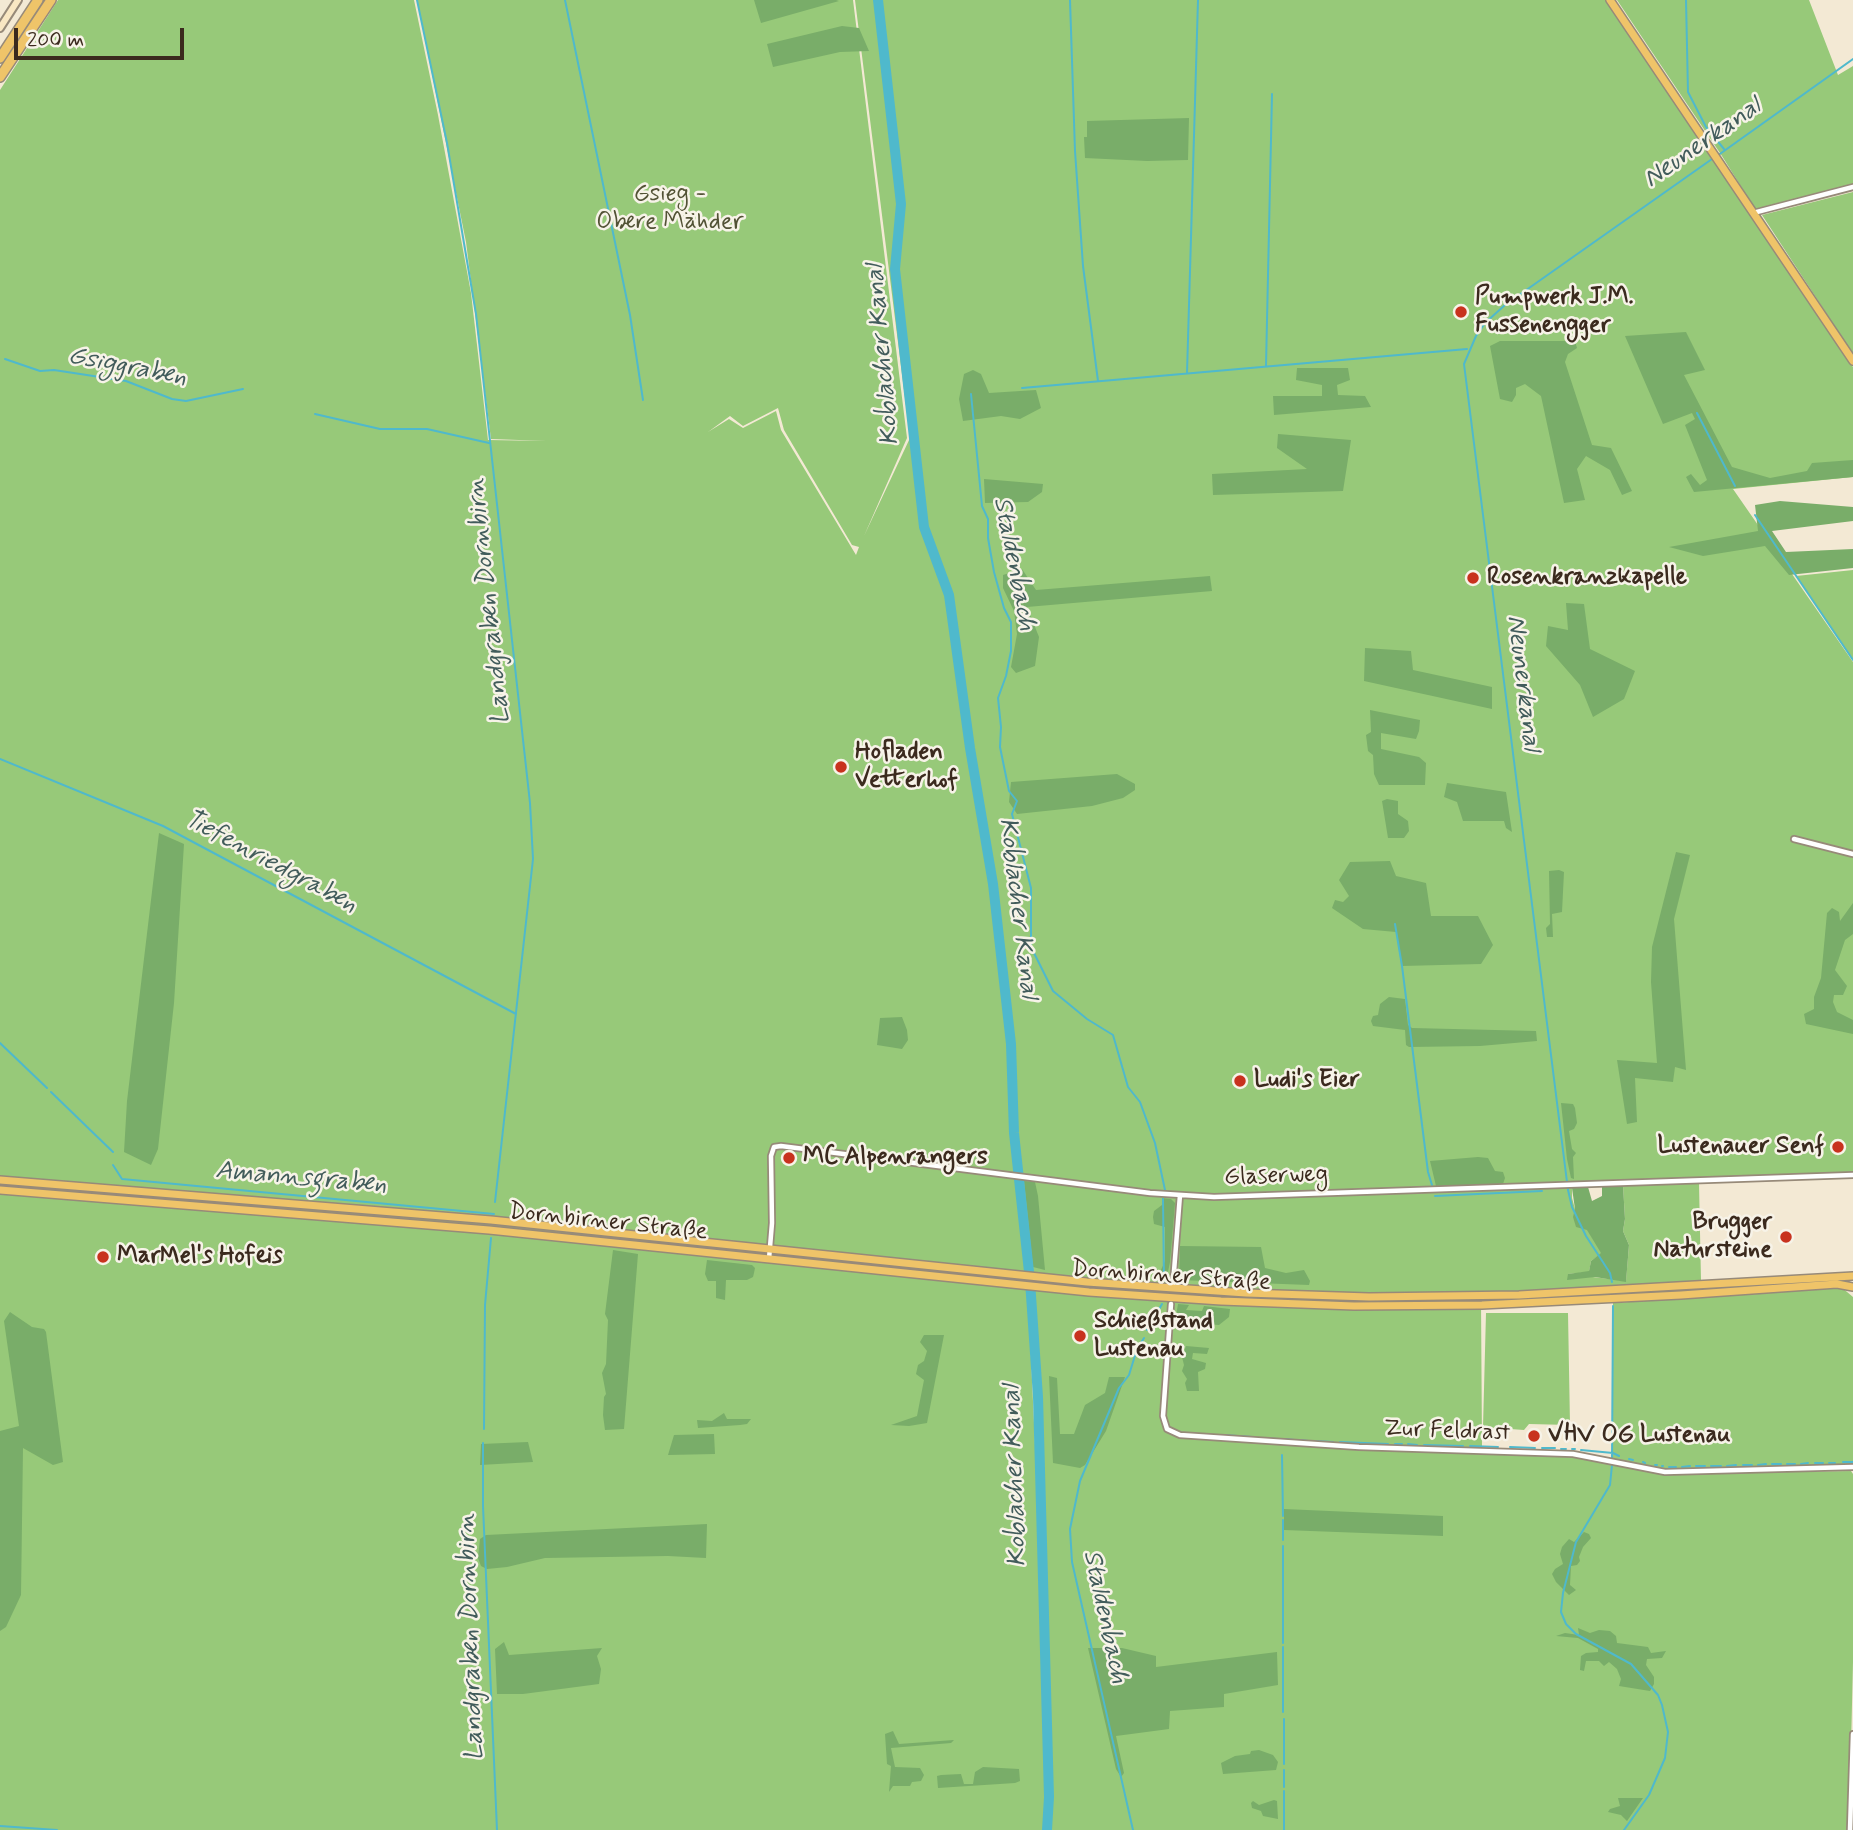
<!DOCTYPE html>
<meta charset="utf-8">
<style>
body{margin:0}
#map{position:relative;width:1853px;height:1830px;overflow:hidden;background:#f3e9d4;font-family:Mynerve,sans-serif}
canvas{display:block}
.scale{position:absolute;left:14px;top:28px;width:170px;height:32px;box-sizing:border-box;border:4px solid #3b2a1e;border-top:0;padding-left:9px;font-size:21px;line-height:24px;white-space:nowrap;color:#3b2a1e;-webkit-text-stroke:5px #f7f3e8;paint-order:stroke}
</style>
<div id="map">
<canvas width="1853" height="1830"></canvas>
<div class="scale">200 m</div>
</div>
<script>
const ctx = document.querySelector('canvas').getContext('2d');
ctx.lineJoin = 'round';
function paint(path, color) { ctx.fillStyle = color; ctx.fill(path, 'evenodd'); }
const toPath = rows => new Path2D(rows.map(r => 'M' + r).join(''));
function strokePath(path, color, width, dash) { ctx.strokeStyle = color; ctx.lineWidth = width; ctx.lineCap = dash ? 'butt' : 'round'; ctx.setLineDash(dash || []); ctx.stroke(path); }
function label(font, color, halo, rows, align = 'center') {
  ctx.font = font + ' Mynerve,sans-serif'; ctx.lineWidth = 5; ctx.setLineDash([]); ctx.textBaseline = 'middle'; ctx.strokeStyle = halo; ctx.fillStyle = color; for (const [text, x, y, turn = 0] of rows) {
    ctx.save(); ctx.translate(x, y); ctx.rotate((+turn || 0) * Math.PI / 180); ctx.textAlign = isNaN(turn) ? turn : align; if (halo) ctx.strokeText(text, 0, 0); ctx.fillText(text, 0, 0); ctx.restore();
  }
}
paint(toPath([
 [58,0,414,0,438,115,471,293,488,440,547,441,491,439,466,242,417,0,853,0,907,438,864,536,910,438,855,0,1610,0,1853,367,1853,477,1733,489,1853,662,1853,1175,1572,1183,1572,1198,1575,1209,1602,1253,1591,1261,1589,1272,1568,1274,1626,1281,1629,1245,1623,1231,1625,1219,1623,1185,1699,1183,1701,1281,1481,1300,1482,1448,1524,1454,1583,1457,1665,1474,1851,1471,1853,1474,1853,1662,1849,1830,1050,1830,1052,1773,1042,1408,1033,1273,1027,1272,1040,1552,1046,1775,1043,1830,0,1830,0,90],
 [778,408,784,430,852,545,859,547,856,555,781,430,776,411,743,428,729,419,708,432,730,416,743,426],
 [1617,0,1809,0,1838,75,1853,66,1853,184,1755,209,1722,156],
 [1853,192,1853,354,1762,215],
 [1853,570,1853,660,1796,576],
 [1840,1286,1853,1297,1853,1464,1683,1470,1650,1468,1612,1459,1613,1303,1756,1294],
 [1486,1313,1568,1313,1570,1425,1529,1424,1524,1430,1483,1427]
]), '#97c979');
paint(toPath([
 [754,0,836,0,839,1,761,23],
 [842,26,859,28,869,51,840,52,773,67,767,44],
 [1189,118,1188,160,1147,161,1085,158,1084,137,1087,137,1087,121],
 [1686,332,1705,370,1684,375,1732,467,1770,478,1807,471,1812,463,1853,460,1853,477,1694,492,1686,477,1691,474,1700,485,1707,480,1685,425,1695,419,1692,413,1663,424,1625,336],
 [1500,341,1575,341,1577,348,1568,354,1565,362,1592,445,1611,448,1632,491,1622,495,1610,470,1586,456,1577,469,1585,500,1564,503,1541,396,1525,384,1516,388,1516,395,1512,402,1500,399,1490,346],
 [1297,368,1348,368,1350,380,1337,385,1338,395,1365,396,1371,407,1274,415,1273,396,1322,396,1322,385,1296,380],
 [973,370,981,374,989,393,1036,390,1041,408,1020,419,1001,416,963,421,959,399,964,374],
 [1278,434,1351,440,1343,491,1213,495,1212,474,1307,469,1277,448],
 [984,479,1043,484,1042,492,1028,502,985,503],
 [1780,501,1853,507,1853,521,1772,531,1786,552,1853,549,1853,568,1789,575,1765,546,1703,556,1669,547,1758,531,1755,505],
 [1022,569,1036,590,1210,576,1212,591,1027,607,1039,637,1035,666,1016,673,1011,667,1017,634,1014,611,1003,588,1003,575],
 [1566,603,1584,604,1590,649,1635,671,1624,699,1593,717,1580,685,1546,646,1548,626,1568,630],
 [1365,648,1411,651,1413,670,1492,687,1492,709,1364,681],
 [1370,710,1420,720,1419,731,1416,739,1381,733,1381,749,1419,757,1426,763,1425,785,1379,785,1374,774,1373,755,1368,751,1366,735,1371,732],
 [1117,774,1135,784,1135,790,1123,798,1092,806,1017,814,1009,802,1011,782],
 [1447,783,1506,792,1512,832,1506,828,1504,821,1463,821,1457,802,1444,797],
 [1387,799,1398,801,1398,814,1408,821,1409,831,1404,838,1388,838,1382,801],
 [159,833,184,844,174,1003,158,1149,151,1165,124,1152,127,1101],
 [1676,852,1690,855,1674,919,1686,1070,1675,1067,1673,1082,1635,1078,1637,1122,1627,1124,1617,1060,1657,1063,1651,982,1652,947],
 [1390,861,1396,876,1426,883,1431,916,1478,916,1493,945,1481,964,1402,966,1396,932,1363,929,1332,908,1335,900,1343,902,1349,896,1339,880,1350,862],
 [1559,870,1564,872,1562,912,1552,914,1553,937,1547,937,1546,928,1550,924,1549,871],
 [1853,903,1853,934,1845,940,1835,970,1847,986,1843,995,1834,995,1833,1002,1837,1012,1853,1020,1853,1034,1806,1024,1804,1014,1814,1009,1814,997,1821,978,1827,913,1832,908,1839,912,1840,921],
 [1389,997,1405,999,1408,1025,1412,1028,1536,1031,1537,1041,1480,1046,1409,1047,1406,1045,1405,1030,1373,1026,1371,1021,1373,1016,1378,1015,1380,1004],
 [902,1017,907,1030,908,1040,902,1049,877,1045,880,1018],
 [1561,1103,1573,1104,1575,1108,1577,1123,1574,1129,1569,1131,1572,1149,1576,1153,1573,1157,1574,1179,1571,1178,1567,1159],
 [1478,1157,1488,1158,1495,1171,1503,1172,1505,1178,1503,1184,1436,1186,1430,1161],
 [1024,1181,1035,1182,1038,1196,1045,1270,1033,1267],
 [1623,1185,1625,1219,1623,1231,1629,1245,1626,1282,1595,1277,1567,1280,1568,1274,1589,1271,1591,1261,1601,1253,1587,1230,1576,1227,1573,1217,1575,1209,1572,1188,1588,1187,1592,1201,1602,1196,1602,1186],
 [1162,1198,1171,1199,1175,1203,1170,1262,1167,1277,1162,1281,1156,1281,1165,1261,1165,1227,1154,1224,1153,1217,1154,1211,1162,1205],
 [1180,1246,1261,1247,1265,1268,1286,1273,1304,1270,1310,1281,1309,1285,1179,1280],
 [613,1250,638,1254,624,1429,605,1430,603,1415,604,1397,606,1394,602,1373,606,1364,608,1320,605,1314],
 [707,1260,752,1265,755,1268,754,1273,753,1277,747,1280,726,1280,725,1300,716,1298,716,1281,708,1281,705,1274],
 [1178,1304,1189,1305,1186,1310,1202,1311,1204,1306,1230,1309,1229,1317,1219,1325,1175,1322],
 [10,1312,32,1327,44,1329,46,1332,63,1462,53,1465,23,1448,21,1595,6,1627,0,1631,0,1431,19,1426,4,1321],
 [924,1335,944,1335,927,1423,909,1426,891,1425,917,1416,924,1380,916,1374,918,1365,924,1361,927,1351,920,1342],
 [1186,1346,1209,1348,1207,1354,1193,1353,1192,1359,1206,1363,1205,1369,1198,1372,1199,1391,1187,1391,1185,1383,1187,1379,1182,1371,1184,1365,1182,1357],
 [1049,1376,1057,1378,1060,1434,1074,1434,1085,1405,1105,1393,1109,1377,1125,1377,1106,1431,1085,1465,1080,1468,1053,1463],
 [724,1413,727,1419,751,1419,747,1424,740,1425,698,1428,697,1420,712,1421],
 [714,1434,715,1454,668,1455,674,1435],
 [528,1442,533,1462,480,1465,481,1444],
 [1284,1509,1443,1516,1443,1536,1284,1530],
 [707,1524,706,1558,668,1556,545,1558,507,1567,487,1569,481,1566,478,1558,480,1539,486,1535],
 [1584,1532,1589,1534,1591,1538,1583,1547,1579,1557,1580,1561,1577,1565,1571,1566,1570,1585,1576,1590,1569,1595,1556,1582,1552,1574,1555,1569,1563,1564,1560,1554,1562,1547,1569,1539,1574,1542],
 [1578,1628,1590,1633,1599,1630,1610,1631,1616,1636,1617,1643,1648,1647,1651,1653,1666,1651,1662,1658,1647,1659,1646,1665,1654,1677,1654,1684,1650,1691,1619,1686,1621,1679,1617,1669,1609,1662,1604,1666,1599,1661,1586,1661,1584,1671,1580,1670,1581,1656,1586,1653,1598,1652,1598,1649,1578,1638,1556,1636,1565,1633,1579,1635],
 [504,1642,509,1655,602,1648,597,1656,601,1669,599,1684,523,1694,497,1694,495,1649],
 [1088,1648,1122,1648,1156,1656,1156,1667,1277,1652,1278,1685,1224,1694,1224,1707,1170,1711,1169,1729,1116,1736,1124,1773,1121,1777,1116,1769],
 [893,1731,899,1744,954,1740,951,1743,891,1748,895,1767,920,1768,924,1775,921,1781,912,1782,910,1786,893,1786,889,1792,891,1766,887,1764,885,1734],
 [1259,1750,1273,1755,1278,1762,1276,1770,1223,1774,1221,1763,1235,1756,1250,1754,1251,1751],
 [983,1767,1019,1769,1020,1781,1015,1783,938,1788,937,1776,941,1775,961,1774,964,1784,973,1784,975,1772],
 [1618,1798,1643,1798,1627,1821,1621,1815,1608,1812,1610,1809,1620,1806],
 [1274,1800,1277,1801,1278,1819,1263,1816,1261,1811,1252,1808,1251,1803,1253,1801,1259,1805]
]), '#79ad69');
strokePath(toPath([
 [417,0,447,143,476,314,530,803,533,859,495,1202],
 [565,0,630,315,643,400],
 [1070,0,1075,151,1083,266,1098,381],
 [1686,0,1688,92,1706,127,1724,149],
 [1717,156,1853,59],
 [5,359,40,371,54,370,126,381,172,399,186,401,243,389],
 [1266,366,1272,94],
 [1187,373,1198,0],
 [1022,388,1467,349],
 [971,394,982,506,988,519,988,538,994,572,1004,608,1011,622,1011,651,1006,676,998,698,1001,727,1000,747,1009,791,1017,801,1012,814,1031,888,1031,947,1053,991,1087,1019,1113,1035,1128,1087,1140,1102,1155,1143,1165,1190],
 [1697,413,1735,486],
 [315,414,380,429,427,429,489,443],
 [1755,515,1853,660],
 [0,759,163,826,516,1014],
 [1395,924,1402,966,1428,1172,1432,1185],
 [0,1043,47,1088],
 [51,1092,113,1152],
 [113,1165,122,1179,494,1214],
 [1435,1196,1542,1191],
 [1163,1199,1164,1281],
 [1612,1282,1610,1273,1586,1236,1572,1207,1568,1190,1464,364,1476,336,1485,323,1505,305,1712,159],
 [1147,1330,1162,1304],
 [484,1429,485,1305,491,1238],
 [1223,1435,1252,1437],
 [1259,1438,1278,1439],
 [1285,1439,1294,1440],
 [1300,1440,1308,1441],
 [1314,1441,1333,1442],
 [1340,1442,1388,1444],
 [483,1443,483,1506,497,1830],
 [1395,1444,1402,1444],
 [1408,1444,1417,1445],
 [1424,1445,1463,1446],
 [1470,1446,1498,1447],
 [1510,1447,1535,1448],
 [1542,1448,1555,1448],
 [1561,1449,1566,1449],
 [1572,1449,1575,1449],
 [1581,1450,1613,1453,1619,1456],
 [1282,1455,1283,1516],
 [1612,1459,1613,1306],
 [1629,1459,1633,1460],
 [1643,1462,1645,1463],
 [1843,1462,1853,1462],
 [1815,1463,1823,1463],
 [1829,1463,1835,1463],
 [1772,1464,1781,1464],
 [1787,1464,1795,1464],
 [1801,1464,1808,1463],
 [1612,1465,1610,1485,1576,1542,1563,1593,1561,1612,1566,1624,1576,1634,1631,1664,1658,1695,1662,1705,1668,1732,1665,1758,1649,1795,1624,1830],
 [1655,1465,1657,1465],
 [1743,1465,1752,1465],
 [1758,1465,1766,1464],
 [1662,1466,1663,1466],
 [1696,1466,1705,1466],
 [1711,1466,1721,1466],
 [1727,1466,1736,1465],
 [1669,1467,1676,1467],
 [1682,1467,1690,1466],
 [1283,1520,1283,1540],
 [1283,1546,1283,1643],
 [1283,1647,1283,1712],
 [1284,1719,1284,1764],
 [1284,1787,1284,1770],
 [1284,1791,1284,1830],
 [0,1826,57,1830],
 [1133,1830,1072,1562,1070,1529,1080,1481,1119,1388,1129,1375,1137,1349,1144,1338]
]), '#4fb9cc', 2);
strokePath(toPath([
 [878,0,901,204,895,269,924,527,949,595,970,748,993,884,1011,1044,1014,1133,1030,1281,1038,1397,1049,1797,1047,1830]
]), '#4fb9cc', 10);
const minor = toPath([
 [1753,213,1853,187],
 [1794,839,1853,854],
 [769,1259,772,1223,771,1156,774,1147,781,1146,1150,1193,1214,1197,1853,1175],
 [1173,1284,1180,1195],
 [1171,1304,1163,1416,1167,1429,1180,1435,1359,1447,1573,1454,1665,1472,1853,1467],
 [1850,1830,1853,1734]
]);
const secondary = toPath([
 [0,28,18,0]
]);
const primary = toPath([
 [1610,0,1853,361],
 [0,1180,491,1220,1087,1282,1246,1293,1369,1297,1519,1295,1853,1276],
 [0,1190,489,1230,1089,1292,1221,1301,1354,1306,1482,1305,1681,1295,1837,1284,1853,1287]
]);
const motorway = toPath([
 [0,58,38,0],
 [0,77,51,0]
]);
strokePath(minor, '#978a79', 8);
strokePath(secondary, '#978a79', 10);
strokePath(primary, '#978a79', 10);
strokePath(motorway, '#978a79', 12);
strokePath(minor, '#fff', 4.5);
strokePath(secondary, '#f9e7c3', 6);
strokePath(primary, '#efc469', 7);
strokePath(motorway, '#efc469', 9);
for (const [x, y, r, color] of [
 [1461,312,7,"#c8321e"],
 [1473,578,7,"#c8321e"],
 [841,767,7,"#c8321e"],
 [1240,1081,7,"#c8321e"],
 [1838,1147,7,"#c8321e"],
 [789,1158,7,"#c8321e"],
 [1786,1237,7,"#c8321e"],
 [103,1257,7,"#c8321e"],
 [1080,1336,7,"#c8321e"],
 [1534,1436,7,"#c8321e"]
]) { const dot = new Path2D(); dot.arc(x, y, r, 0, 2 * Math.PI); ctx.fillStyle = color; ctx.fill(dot); strokePath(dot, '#f7f3e8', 2.5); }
label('24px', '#525235', '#f7f3e8', [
 ["Gsieg -",670,195],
 ["Obere Mähder",670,223]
]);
label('bold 24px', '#3b2a1e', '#f7f3e8', [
 ["Pumpwerk J.M.",1475,298],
 ["Fussenengger",1475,326],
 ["Rosenkranzkapelle",1487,578],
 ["Hofladen",855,753],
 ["Vetterhof",855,781],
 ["Ludi's Eier",1254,1081],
 ["Lustenauer Senf",1824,1147,"right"],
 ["MC Alpenrangers",803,1158],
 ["Brugger",1772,1223,"right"],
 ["Natursteine",1772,1251,"right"],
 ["MarMel's Hofeis",117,1257],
 ["Schießstand",1094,1322],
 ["Lustenau",1094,1350],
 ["VHV OG Lustenau",1548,1436]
], 'left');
label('24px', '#3b2a1e', '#f7f3e8', [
 ["Glaserweg",1276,1177,-2],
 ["Dornbirner Straße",608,1223,6],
 ["Dornbirner Straße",1171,1277,4],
 ["Zur Feldrast",1447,1432,2]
]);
label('italic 26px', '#425c5b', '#f7f3e8', [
 ["Neunerkanal",1703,144,-35],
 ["Koblacher Kanal",884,355,-95],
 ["Gsiggraben",127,368,11],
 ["Staldenbach",1013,564,79],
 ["Landgraben Dornbirn",490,601,-96],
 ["Neunerkanal",1522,683,83],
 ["Tiefenriedgraben",270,863,28],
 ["Koblacher Kanal",1017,908,83],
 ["Amannsgraben",301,1179,5],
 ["Koblacher Kanal",1016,1476,-92],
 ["Staldenbach",1104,1617,78],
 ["Landgraben Dornbirn",472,1637,-92]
]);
</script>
